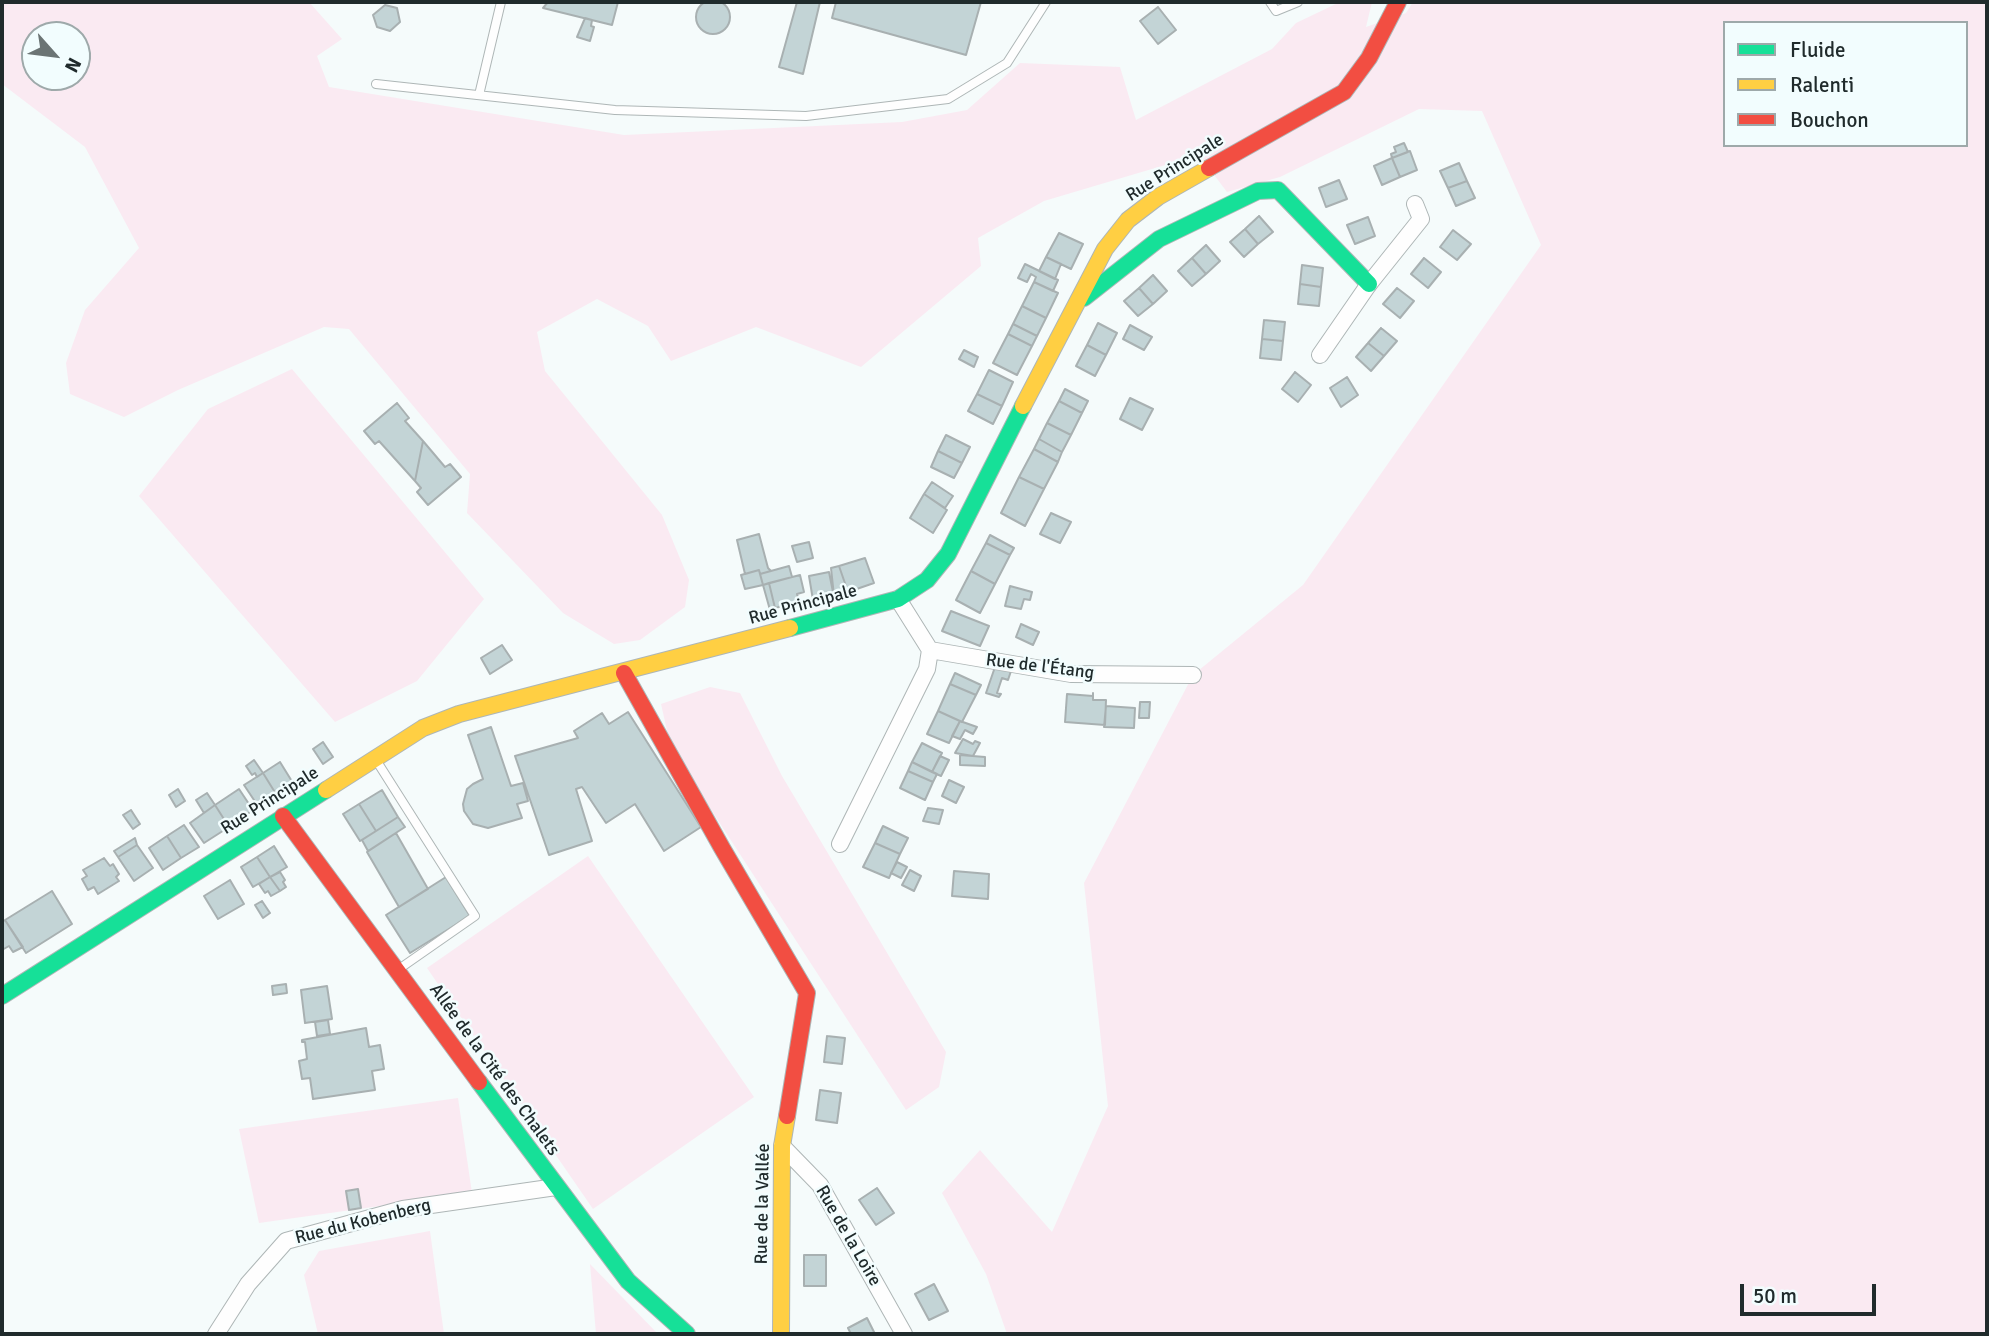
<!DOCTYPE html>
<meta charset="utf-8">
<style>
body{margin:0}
#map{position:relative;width:1989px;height:1336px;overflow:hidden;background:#f5fbfb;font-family:Signika,sans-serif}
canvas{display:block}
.frame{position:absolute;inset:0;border:4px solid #202b2c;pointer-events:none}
.legend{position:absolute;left:1723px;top:21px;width:245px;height:126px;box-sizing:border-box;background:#f2fdfe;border:2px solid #9ea9aa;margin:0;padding:9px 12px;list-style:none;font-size:21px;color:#202b2c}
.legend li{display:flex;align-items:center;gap:14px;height:35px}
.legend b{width:35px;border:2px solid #9ea9aa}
.north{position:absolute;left:21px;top:21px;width:70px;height:70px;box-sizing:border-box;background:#f2fdfe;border:2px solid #9ea9aa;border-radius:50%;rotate:118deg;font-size:19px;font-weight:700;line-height:28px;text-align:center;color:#202b2c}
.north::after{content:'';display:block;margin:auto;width:24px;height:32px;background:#6b7474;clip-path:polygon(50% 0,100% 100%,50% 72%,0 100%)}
.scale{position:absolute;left:1740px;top:1284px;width:136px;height:32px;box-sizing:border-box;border:4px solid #202b2c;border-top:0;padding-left:9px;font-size:21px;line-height:24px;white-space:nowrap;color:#202b2c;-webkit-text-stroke:5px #f2fdfe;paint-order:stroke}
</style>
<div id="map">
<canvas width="1989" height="1336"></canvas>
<div class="frame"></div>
<ul class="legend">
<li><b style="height:9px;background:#16e098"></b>Fluide</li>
<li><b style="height:9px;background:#ffcf43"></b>Ralenti</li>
<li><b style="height:9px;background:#f24e42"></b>Bouchon</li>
</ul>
<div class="north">N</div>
<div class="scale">50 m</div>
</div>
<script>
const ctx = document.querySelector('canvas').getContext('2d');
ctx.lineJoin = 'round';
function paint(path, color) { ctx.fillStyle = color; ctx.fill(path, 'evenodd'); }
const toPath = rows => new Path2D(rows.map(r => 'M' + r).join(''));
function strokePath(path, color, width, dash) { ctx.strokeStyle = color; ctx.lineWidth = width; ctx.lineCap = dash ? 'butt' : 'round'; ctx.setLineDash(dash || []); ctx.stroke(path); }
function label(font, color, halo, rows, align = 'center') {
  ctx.font = font + ' Signika,sans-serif'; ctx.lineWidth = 5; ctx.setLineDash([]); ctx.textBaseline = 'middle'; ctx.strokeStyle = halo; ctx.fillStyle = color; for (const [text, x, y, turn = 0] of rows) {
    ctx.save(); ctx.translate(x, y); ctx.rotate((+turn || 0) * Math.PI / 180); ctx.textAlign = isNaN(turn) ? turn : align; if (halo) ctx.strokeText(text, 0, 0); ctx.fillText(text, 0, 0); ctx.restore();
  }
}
paint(toPath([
 [2,2,309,2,342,39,317,56,329,87,624,135,902,122,967,110,1020,63,1120,67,1136,120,1272,49,1296,23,1340,2,1372,2,1366,27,1406,13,1413,2,1987,2,1987,1334,1007,1334,986,1274,942,1193,980,1150,1052,1232,1108,1106,1084,883,1193,675,1303,585,1541,245,1482,111,1419,109,1280,177,1227,192,1199,155,1044,201,978,238,981,266,861,367,756,327,671,361,648,326,597,299,537,332,545,371,662,515,689,580,685,607,640,640,614,644,563,613,467,513,470,474,349,329,324,327,178,390,124,417,70,394,66,363,85,310,139,248,85,147,2,84],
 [1725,23,1966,23,1966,145,1725,145],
 [35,35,77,35,77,77,35,77],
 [292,369,484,599,417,681,335,722,139,496,208,409],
 [710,687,740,693,782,776,946,1052,939,1087,906,1110,671,748,661,704],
 [588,856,754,1097,593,1209,427,968],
 [458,1098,472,1193,259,1223,239,1129],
 [430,1231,444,1334,318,1334,304,1275,319,1251],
 [590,1264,658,1334,596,1334]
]), '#faeaf2');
const building = toPath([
 '696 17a17 17 0 1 1 34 0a17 17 0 1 1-34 0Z',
 [548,2,618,2,612,25,543,8,548,2],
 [797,2,820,2,803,74,779,67,797,2],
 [836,2,981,2,966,55,832,18,836,2],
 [385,5,397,8,400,22,390,31,377,27,373,15,385,5],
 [1158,7,1176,30,1158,44,1140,21,1158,7],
 [585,18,592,20,591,26,594,27,590,41,577,37,585,18],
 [1404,143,1408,152,1392,158,1391,154,1396,152,1394,147,1404,143],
 [1410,151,1417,170,1400,177,1392,158,1410,151],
 [1392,158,1400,177,1382,185,1374,166,1392,158],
 [1459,163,1467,181,1448,188,1440,171,1459,163],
 [1339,180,1347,199,1326,207,1319,188,1339,180],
 [1467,181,1475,198,1456,206,1448,188,1467,181],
 [1259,216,1273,232,1258,244,1245,229,1259,216],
 [1368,217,1375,236,1355,244,1347,225,1368,217],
 [1245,229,1258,244,1244,257,1230,242,1245,229],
 [1453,230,1471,244,1457,260,1440,247,1453,230],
 [1059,233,1083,244,1071,269,1046,257,1059,233],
 [1206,245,1220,261,1206,274,1192,258,1206,245],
 [1046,257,1061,264,1055,279,1039,271,1046,257],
 [1192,258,1206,274,1192,286,1178,271,1192,258],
 [1424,258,1441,272,1428,288,1411,274,1424,258],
 [1025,264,1058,280,1053,291,1034,282,1036,277,1031,274,1027,282,1018,278,1025,264],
 [1302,265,1323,268,1321,287,1300,284,1302,265],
 [1153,275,1167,291,1153,304,1139,288,1153,275],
 [1034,282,1058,293,1046,318,1022,306,1034,282],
 [1300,284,1321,287,1319,306,1298,304,1300,284],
 [1139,288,1153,304,1138,316,1124,301,1139,288],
 [1397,288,1414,301,1400,318,1383,304,1397,288],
 [1022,306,1046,318,1037,336,1013,324,1022,306],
 [1264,320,1285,322,1283,341,1262,339,1264,320],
 [1098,323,1117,333,1106,355,1087,345,1098,323],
 [1013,324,1037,336,1032,346,1008,334,1013,324],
 [1130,325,1152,337,1144,350,1123,339,1130,325],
 [1381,328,1397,341,1384,356,1368,343,1381,328],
 [1008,334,1032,346,1017,375,993,363,1008,334],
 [1262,339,1283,341,1281,360,1260,358,1262,339],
 [1368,343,1384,356,1371,371,1356,357,1368,343],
 [1087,345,1106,355,1095,376,1076,366,1087,345],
 [964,350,978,357,974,367,959,359,964,350],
 [989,370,1013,382,1002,406,977,394,989,370],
 [1295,372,1311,385,1298,402,1282,389,1295,372],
 [1347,377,1358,395,1341,407,1330,388,1347,377],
 [1065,389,1088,401,1082,413,1059,401,1065,389],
 [977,394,1002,406,993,424,968,411,977,394],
 [1130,398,1153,409,1142,430,1120,419,1130,398],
 [1059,401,1082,413,1071,435,1047,423,1059,401],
 [397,403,409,418,405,421,423,441,415,481,379,441,375,444,364,431,397,403],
 [1047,423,1071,435,1062,452,1039,439,1047,423],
 [946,435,970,447,962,463,938,451,946,435],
 [1039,439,1062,452,1058,462,1034,449,1039,439],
 [423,441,445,467,450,464,461,477,428,505,417,492,421,488,415,481,423,441],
 [1034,449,1058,462,1044,489,1019,477,1034,449],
 [938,451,962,463,954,478,931,467,938,451],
 [1019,477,1044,489,1025,526,1001,513,1019,477],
 [932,482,953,496,945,508,924,494,932,482],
 [924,494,947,510,933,533,910,518,924,494],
 [1051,513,1071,522,1060,543,1040,534,1051,513],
 [759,534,768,568,771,571,760,574,759,570,745,574,737,540,759,534],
 [990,535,1014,548,1010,555,986,543,990,535],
 [809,542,813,558,797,562,792,546,809,542],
 [986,543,1010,555,995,584,971,571,986,543],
 [865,558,874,583,848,592,839,566,865,558],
 [789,566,792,577,763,585,760,574,789,566],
 [839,566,848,592,834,596,831,568,839,566],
 [759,570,763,585,745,589,741,575,759,570],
 [971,571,995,584,980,613,956,600,971,571],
 [829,572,834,597,813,600,809,576,829,572],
 [800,575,804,592,797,594,799,602,775,608,769,583,800,575],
 [769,583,775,608,770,610,763,585,769,583],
 [1010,586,1032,592,1030,600,1024,599,1021,609,1005,606,1010,586],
 [951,611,989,626,980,646,942,631,951,611],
 [1021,624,1039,632,1033,645,1016,637,1021,624],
 [502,645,512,660,490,674,481,658,502,645],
 [995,667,1012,668,1008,680,1002,678,997,693,1001,694,999,697,986,693,995,667],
 [955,673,981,685,976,695,950,684,955,673],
 [950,684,976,695,962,722,938,711,950,684],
 [1093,693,1093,700,1106,700,1105,725,1065,722,1067,694,1093,696,1093,693],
 [1140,702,1150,702,1149,718,1139,718,1140,702],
 [1106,706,1135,708,1134,728,1104,727,1106,706],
 [938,711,960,721,949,743,927,734,938,711],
 [628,712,701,827,664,851,635,804,606,823,582,787,576,789,592,841,549,855,515,756,578,738,574,731,602,713,609,724,628,712],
 [960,721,977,727,973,734,965,730,960,739,952,736,960,721],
 [491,727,511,786,523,783,528,801,517,804,522,818,488,828,473,824,464,811,463,804,467,789,473,784,483,779,468,735,491,727],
 [963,739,973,744,975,741,980,743,973,756,955,753,963,739],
 [323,742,333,757,323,764,313,749,323,742],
 [922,743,942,753,932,772,912,762,922,743],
 [960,755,985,757,985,766,960,765,960,755],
 [940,756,949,760,941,776,932,772,940,756],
 [254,760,263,773,257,777,255,773,252,775,246,766,254,760],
 [280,762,293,783,276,794,263,773,280,762],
 [912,762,937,774,933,782,908,771,912,762],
 [908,771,933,782,925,800,900,788,908,771],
 [263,773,276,794,258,806,244,785,263,773],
 [949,780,964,787,956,803,942,796,949,780],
 [178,789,185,801,176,807,169,795,178,789],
 [239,789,253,810,229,827,215,805,239,789],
 [382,790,398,817,376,831,359,804,382,790],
 [207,793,215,805,204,813,196,800,207,793],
 [359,804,376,831,360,841,343,814,359,804],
 [215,805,229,827,204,843,190,823,215,805],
 [928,808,943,810,939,824,923,821,928,808],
 [131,810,140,824,133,829,123,815,131,810],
 [398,817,405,827,368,851,362,840,398,817],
 [184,825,199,847,181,858,167,836,184,825],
 [883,826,908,838,900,854,875,843,883,826],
 [396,833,428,889,399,907,367,852,396,833],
 [167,836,181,858,163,870,149,848,167,836],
 [135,838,137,845,118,857,114,851,135,838],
 [875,843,900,854,889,878,863,867,875,843],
 [137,845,153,868,134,881,118,857,137,845],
 [274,846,287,867,270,877,257,857,274,846],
 [257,857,270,877,253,887,241,867,257,857],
 [104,858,110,866,113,864,119,874,116,877,119,881,98,894,94,887,88,890,82,879,87,876,83,870,104,858],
 [897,862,907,867,901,878,891,873,897,862],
 [910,870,921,876,914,891,902,885,910,870],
 [954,871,989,874,988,899,952,896,954,871],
 [280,872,285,880,283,882,286,887,280,891,270,877,280,872],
 [270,877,280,891,271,896,268,891,265,893,259,884,270,877],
 [446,877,470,916,410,953,386,915,446,877],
 [230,880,244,904,218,919,204,896,230,880],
 [52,891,72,924,26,953,5,920,52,891],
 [262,901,270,913,263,918,255,905,262,901],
 [5,920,23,947,13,952,9,946,2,950,2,922,5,920],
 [286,984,287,993,273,995,272,986,286,984],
 [327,986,332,1019,305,1023,301,990,327,986],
 [328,1020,330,1034,317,1036,315,1022,328,1020],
 [366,1028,369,1047,380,1045,384,1069,372,1071,375,1090,313,1099,310,1078,302,1079,299,1061,307,1059,305,1042,302,1042,302,1040,366,1028],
 [827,1036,845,1038,842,1064,824,1062,827,1036],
 [820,1090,841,1093,837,1123,816,1120,820,1090],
 [877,1188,894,1213,876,1225,859,1200,877,1188],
 [358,1189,361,1208,349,1210,346,1191,358,1189],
 [804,1255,826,1255,826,1286,804,1286,804,1255],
 [934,1284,948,1311,929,1320,915,1294,934,1284],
 [867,1318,875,1334,851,1334,848,1328,867,1318]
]);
paint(building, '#c3d4d6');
strokePath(building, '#a8b0b1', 2);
const lane = toPath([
 [1270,2,1276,11,1298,2],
 [376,84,615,110,806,116,948,99,1007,63,1046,2],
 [479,95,501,2],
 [376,760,475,916,399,969]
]);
const street = toPath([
 [1320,355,1369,284,1421,219,1415,204],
 [930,650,1071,674,1193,675],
 [840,844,927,669,930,650,898,599],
 [782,1146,820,1185,904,1334],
 [216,1334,248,1284,286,1241,403,1209,556,1187]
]);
const fast = toPath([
 [1084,298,1159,239,1258,191,1278,190,1369,284],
 [790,628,898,599,927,580,948,554,1023,406],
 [2,996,326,790],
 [479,1082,628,1281,687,1334]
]);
const slow = toPath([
 [1023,406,1105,249,1128,220,1158,197,1209,168],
 [326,790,423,728,459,714,790,628],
 [781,1334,782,1146,787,1116]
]);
const jam = toPath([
 [1209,168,1344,92,1369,58,1398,2],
 [624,673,722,848,807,993,787,1116],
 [283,816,479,1082]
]);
strokePath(lane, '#aeb6b6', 10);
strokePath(street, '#aeb6b6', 18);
strokePath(fast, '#aeb6b6', 18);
strokePath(slow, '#aeb6b6', 18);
strokePath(jam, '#aeb6b6', 18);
strokePath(lane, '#fefefe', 8);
strokePath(street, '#fefefe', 16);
strokePath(fast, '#16e098', 16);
strokePath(slow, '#ffcf43', 16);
strokePath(jam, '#f24e42', 16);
label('18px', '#202b2c', '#f2fdfe', [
 ["Rue Principale",1175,168,-32],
 ["Rue Principale",803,605,-15],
 ["Rue de l'Étang",1040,667,7],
 ["Rue Principale",270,801,-32],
 ["Allée de la Cité des Chalets",494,1070,54],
 ["Rue de la Vallée",763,1204,-89],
 ["Rue du Kobenberg",363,1222,-14],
 ["Rue de la Loire",848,1236,60]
]);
</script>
